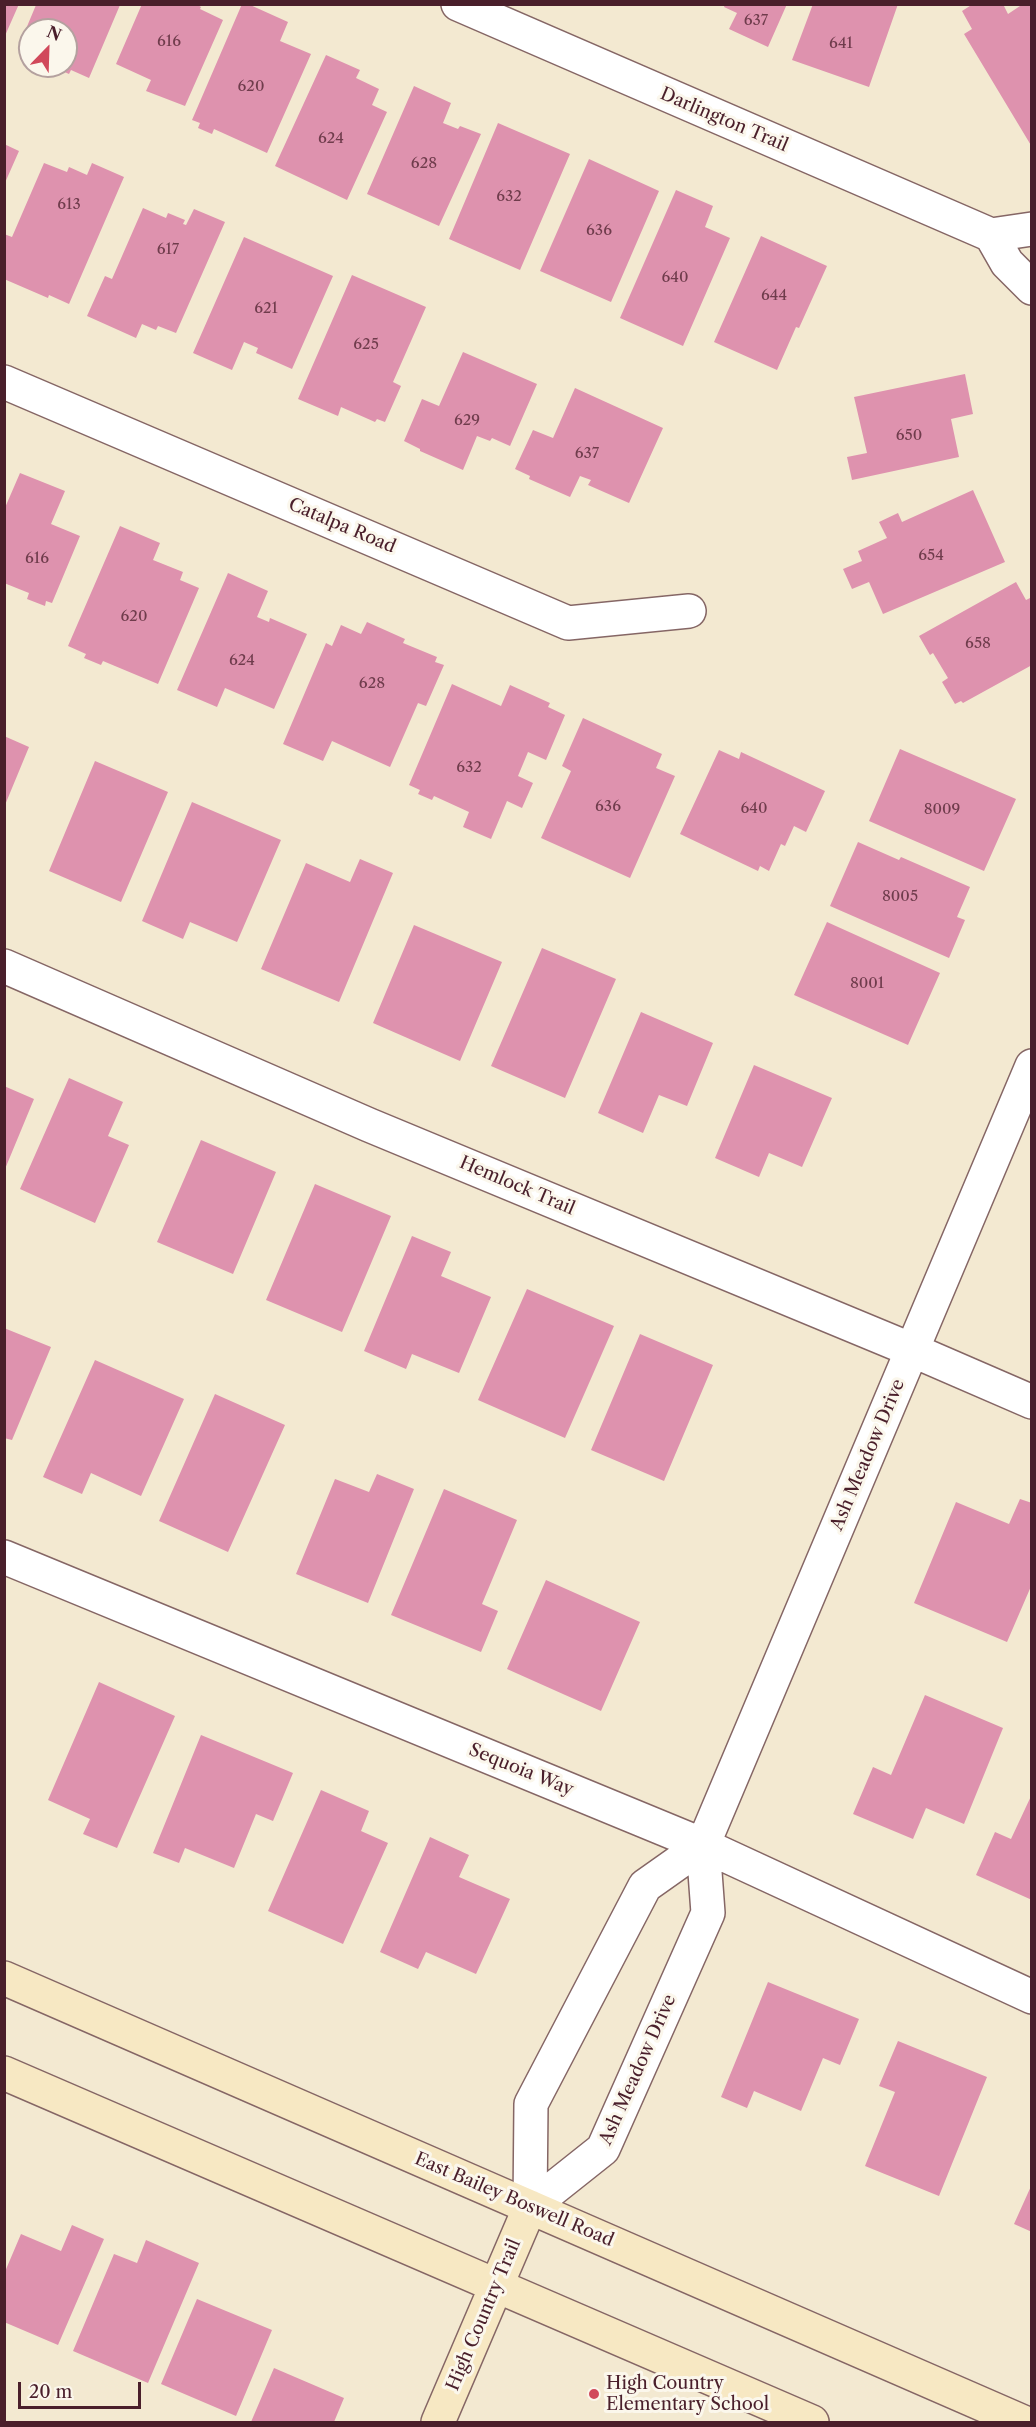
<!DOCTYPE html>
<style>
body{margin:0}
#map{position:relative;width:1036px;height:2427px;overflow:hidden;background:#f3e9d1;font-family:"Libre Caslon Text",serif}
canvas{display:block}
.frame{position:absolute;inset:0;border:6px solid #4a1f2b;pointer-events:none}
.north{position:absolute;left:18px;top:18px;width:60px;height:60px;box-sizing:border-box;background:#fbf7ec;border:2px solid #b4a19f;border-radius:50%;rotate:23deg;font-size:16px;font-weight:700;line-height:24px;text-align:center;color:#4a1f2b}
.north::after{content:'';display:block;margin:auto;width:21px;height:27px;background:#d1495b;clip-path:polygon(50% 0,100% 100%,50% 72%,0 100%)}
.scale{position:absolute;left:18px;top:2382px;width:123px;height:27px;box-sizing:border-box;border:3px solid #4a1f2b;border-top:0;padding-left:8px;font-size:18px;line-height:21px;white-space:nowrap;color:#4a1f2b;-webkit-text-stroke:4px #fbf7ec;paint-order:stroke}
</style>
<div id="map">
<canvas width="1036" height="2427"></canvas>
<div class="frame"></div>
<div class="north">N</div>
<div class="scale">20 m</div>
</div>
<script>
const ctx = document.querySelector('canvas').getContext('2d');
ctx.lineJoin = 'round';
function paint(path, color) { ctx.fillStyle = color; ctx.fill(path, 'evenodd'); }
const toPath = rows => new Path2D(rows.map(r => 'M' + r).join(''));
function strokePath(path, color, width, dash) { ctx.strokeStyle = color; ctx.lineWidth = width; ctx.lineCap = dash ? 'butt' : 'round'; ctx.setLineDash(dash || []); ctx.stroke(path); }
function label(font, color, halo, rows, align = 'center') {
  ctx.font = font + ' "Libre Caslon Text",serif'; ctx.lineWidth = 6; ctx.setLineDash([]); ctx.textBaseline = 'middle'; ctx.strokeStyle = halo; ctx.fillStyle = color; for (const [text, x, y, turn = 0] of rows) {
    ctx.save(); ctx.translate(x, y); ctx.rotate((+turn || 0) * Math.PI / 180); ctx.textAlign = isNaN(turn) ? turn : align; if (halo) ctx.strokeText(text, 0, 0); ctx.fillText(text, 0, 0); ctx.restore();
  }
}
paint(toPath([
 [4,4,19,4,4,38],
 [142,4,196,4,201,7,200,9,223,20,185,106,146,91,151,80,116,64],
 [242,4,248,4,288,22,280,41,311,54,267,153,214,129,212,134,198,128,200,123,192,120],
 [725,4,787,4,768,47,729,29,737,13,724,7],
 [813,4,898,4,869,87,792,60],
 [973,4,1003,4,1008,14,1023,4,1032,4,1032,147,964,34,972,29,962,11],
 [36,5,120,5,89,78,71,70,69,74,51,66,66,66,66,30,30,30,30,53,18,48],
 [326,55,360,70,356,78,379,89,372,105,387,112,347,200,275,166],
 [414,86,451,103,443,123,458,129,460,126,481,134,439,226,367,194],
 [498,123,570,154,520,270,449,239],
 [4,144,19,151,4,185],
 [589,159,659,191,611,302,540,271],
 [44,163,67,172,69,167,87,175,92,163,124,177,69,304,49,295,48,298,4,279,4,234,12,237],
 [676,190,713,206,705,227,730,238,683,346,620,318],
 [143,208,166,218,168,213,185,220,183,224,186,225,194,209,225,222,176,333,158,326,156,330,142,324,136,338,87,316,105,276,112,279],
 [761,236,827,266,799,328,796,327,777,370,714,342],
 [244,237,333,276,292,369,256,353,258,348,244,342,232,370,193,353],
 [352,275,426,307,393,382,401,386,385,422,377,419,375,422,341,407,338,416,298,399],
 [463,352,537,384,510,446,492,438,490,441,477,436,463,470,420,451,420,449,404,441,422,399,439,406],
 [965,374,973,414,951,419,959,457,852,480,847,457,867,453,854,397],
 [575,388,663,428,629,503,588,485,591,480,580,476,570,497,529,479,530,476,515,469,533,430,553,438],
 [20,473,65,491,51,524,80,536,52,603,46,601,45,606,27,599,29,593,4,583,4,510],
 [973,490,1005,562,883,614,869,582,852,589,843,569,862,561,858,551,887,538,879,522,898,513,902,522],
 [120,526,160,543,153,560,183,572,180,580,199,588,158,684,103,661,101,665,84,658,86,654,68,646],
 [228,573,268,591,257,617,269,622,270,618,307,634,274,709,225,688,217,707,177,690],
 [1016,582,1026,600,1032,597,1032,665,963,703,961,701,955,704,942,682,948,678,933,653,930,655,919,636],
 [367,622,405,639,403,643,437,657,435,662,444,665,426,706,418,703,390,767,332,741,323,761,283,744,326,643,332,646,341,625,361,634],
 [452,684,501,706,510,685,550,703,548,707,565,715,546,760,528,752,518,776,533,783,522,808,507,801,491,839,463,827,469,812,434,796,432,800,418,794,420,790,409,785],
 [583,718,662,754,656,768,675,776,630,878,541,838,571,771,562,766],
 [4,736,29,747,5,805,4,805],
 [900,749,1016,799,984,871,869,821],
 [719,750,739,759,741,752,825,791,806,832,794,826,785,846,781,844,769,871,760,866,758,871,680,834],
 [95,761,168,792,121,902,49,871],
 [192,802,281,840,237,942,190,922,183,939,142,921],
 [858,842,899,860,901,857,970,887,957,917,965,920,949,958,830,906],
 [360,859,393,873,339,1002,261,969,306,863,350,882],
 [827,922,940,973,908,1045,794,995],
 [414,925,502,962,460,1061,373,1023],
 [542,948,616,979,565,1098,491,1066],
 [641,1012,713,1043,687,1106,659,1095,643,1133,598,1113],
 [754,1065,832,1098,802,1167,769,1153,759,1177,715,1158],
 [69,1078,123,1102,108,1136,129,1145,95,1223,20,1189],
 [4,1086,34,1099,5,1169,4,1169],
 [201,1140,276,1172,233,1274,157,1242],
 [315,1184,391,1216,342,1332,266,1300],
 [412,1236,451,1252,441,1276,491,1297,459,1373,412,1354,406,1369,364,1351],
 [527,1289,614,1326,565,1438,478,1400],
 [4,1328,51,1347,12,1440,4,1438],
 [640,1334,713,1365,664,1481,591,1450],
 [95,1360,184,1399,141,1496,91,1473,82,1494,43,1477],
 [215,1394,285,1425,228,1552,159,1521],
 [377,1474,414,1489,368,1603,296,1574,335,1479,369,1492],
 [444,1489,517,1520,482,1604,498,1611,481,1652,391,1615],
 [1020,1499,1032,1503,1032,1584,1007,1642,914,1603,956,1502,1009,1524],
 [546,1580,640,1622,601,1711,507,1669],
 [99,1682,175,1716,117,1848,83,1834,90,1819,48,1800],
 [925,1695,1003,1728,964,1824,926,1808,913,1839,853,1814,873,1767,891,1775],
 [201,1735,293,1773,273,1821,256,1814,234,1868,185,1848,179,1863,153,1853],
 [321,1790,369,1811,361,1831,388,1843,343,1944,268,1911],
 [1032,1794,1032,1900,976,1875,995,1832,1011,1839],
 [430,1837,469,1855,459,1877,510,1899,476,1974,426,1952,418,1969,380,1952],
 [768,1982,859,2019,840,2065,823,2058,801,2111,754,2091,747,2108,721,2097],
 [898,2041,987,2077,939,2196,865,2166,895,2092,879,2086],
 [1032,2184,1032,2232,1014,2224],
 [72,2225,104,2239,58,2345,4,2322,4,2274,21,2234,61,2251],
 [146,2240,199,2263,148,2383,73,2351,114,2254,137,2263],
 [197,2299,272,2330,236,2416,161,2384],
 [274,2368,344,2398,334,2422,251,2422]
]), '#de92ae');
const street = toPath([
 [458,4,991,235,1032,229],
 [991,235,1007,263,1032,288],
 [4,382,568,623,689,611],
 [4,966,369,1125,912,1350,1032,1402],
 [4,1557,703,1845,1032,1997],
 [530,2207,603,2149,708,1913,703,1845,1032,1066],
 [530,2207,531,2104,645,1886,703,1845]
]);
const secondary = toPath([
 [4,1978,1023,2422],
 [4,2073,812,2422],
 [438,2422,530,2207]
]);
strokePath(street, '#856665', 36);
strokePath(secondary, '#856665', 36);
strokePath(street, '#fff', 33);
strokePath(secondary, '#f7e8c3', 33);
for (const [x, y, r, color] of [
 [594,2394,6,"#d1495b"]
]) { const dot = new Path2D(); dot.arc(x, y, r, 0, 2 * Math.PI); ctx.fillStyle = color; ctx.fill(dot); strokePath(dot, '#fbf7ec', 2); }
label('15px', '#6f3c4c', null, [
 ["637",756,21],
 ["616",169,42],
 ["641",841,44],
 ["620",251,87],
 ["624",331,139],
 ["628",424,164],
 ["632",509,197],
 ["613",69,205],
 ["636",599,231],
 ["617",168,250],
 ["640",675,278],
 ["644",774,296],
 ["621",266,309],
 ["625",366,345],
 ["629",467,421],
 ["650",909,436],
 ["637",587,454],
 ["654",931,556],
 ["616",37,559],
 ["620",134,617],
 ["658",978,644],
 ["624",242,661],
 ["628",372,684],
 ["632",469,768],
 ["636",608,807],
 ["640",754,809],
 ["8009",942,810],
 ["8005",900,897],
 ["8001",867,984]
]);
label('18px', '#4a1f2b', '#fbf7ec', [
 ["Darlington Trail",724,120,23],
 ["Catalpa Road",342,526,23],
 ["Hemlock Trail",517,1186,23],
 ["Ash Meadow Drive",868,1455,-67],
 ["Sequoia Way",521,1770,22],
 ["Ash Meadow Drive",638,2070,-66],
 ["East Bailey Boswell Road",514,2200,23],
 ["High Country Trail",484,2315,-67]
]);
label('18px', '#4a1f2b', '#fbf7ec', [
 ["High Country",606,2384],
 ["Elementary School",606,2405]
], 'left');
</script>
